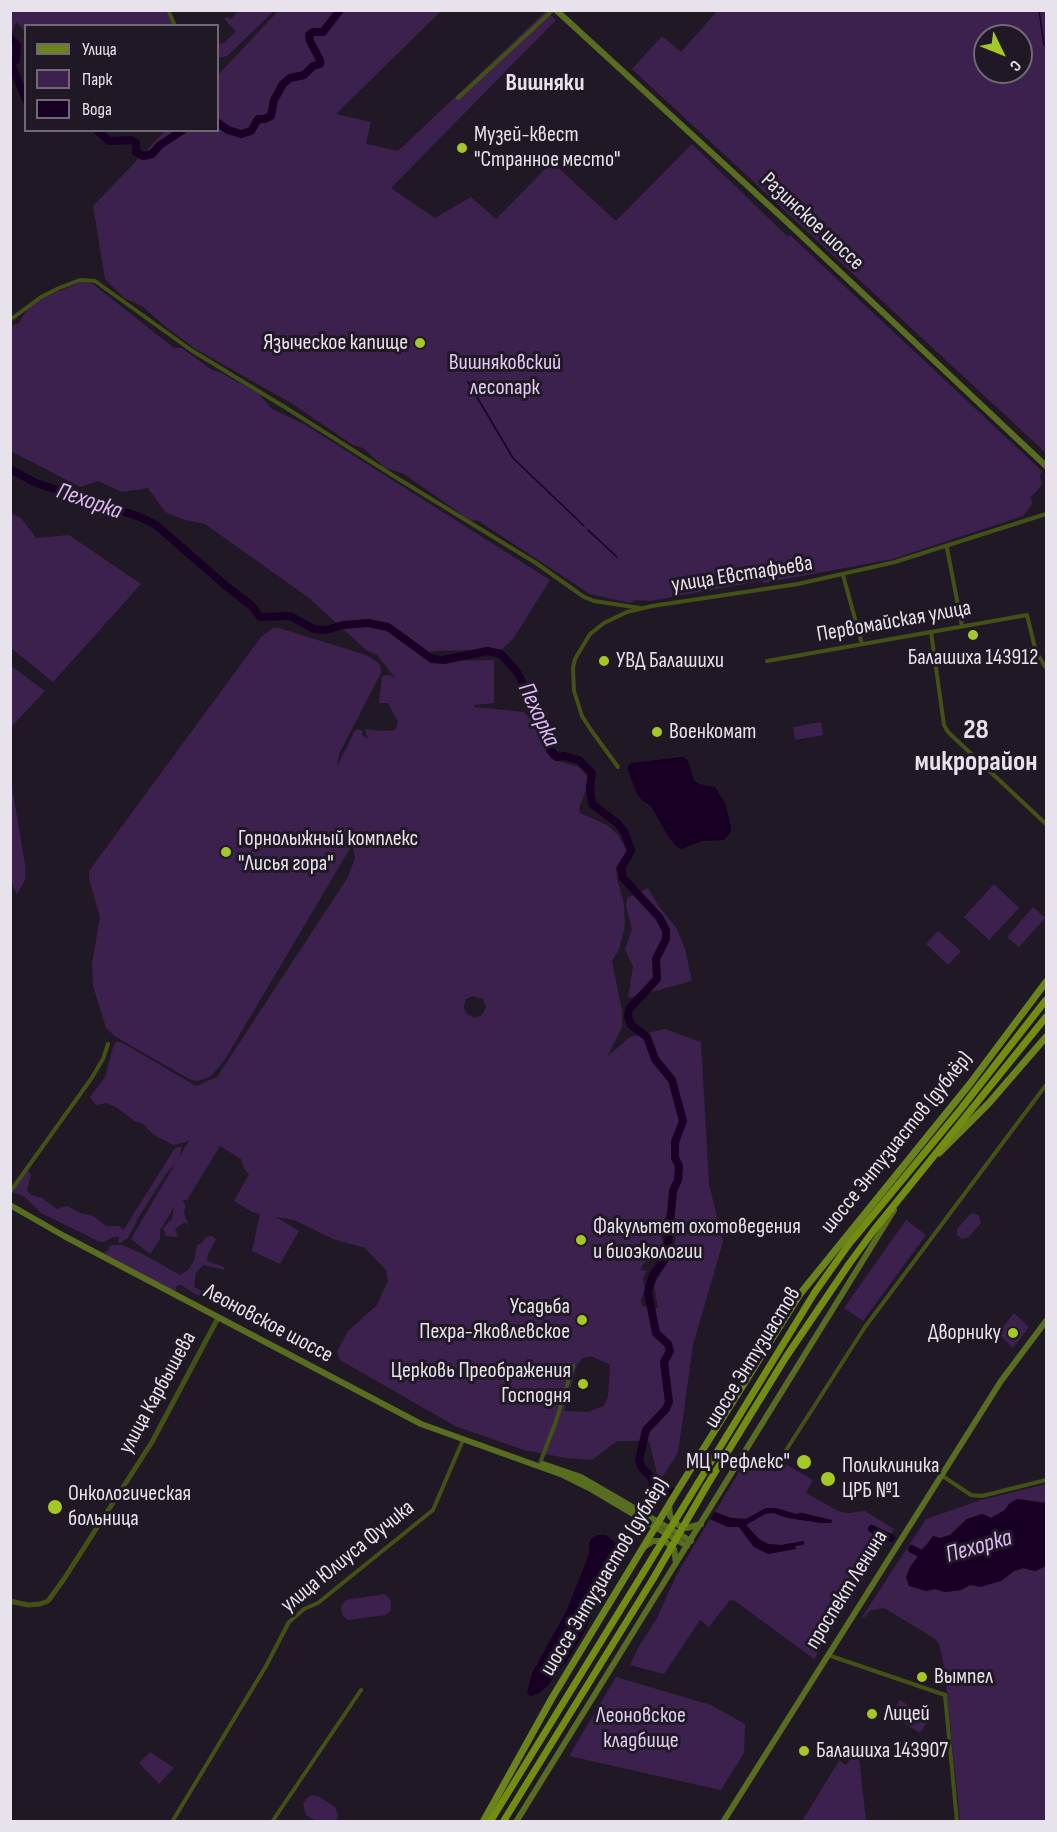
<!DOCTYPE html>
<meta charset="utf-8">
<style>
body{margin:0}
#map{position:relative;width:1057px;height:1832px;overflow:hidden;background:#201925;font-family:"Sofia Sans Condensed",sans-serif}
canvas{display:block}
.frame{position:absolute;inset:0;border:12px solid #e7e2eb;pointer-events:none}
.legend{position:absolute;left:24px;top:24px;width:195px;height:108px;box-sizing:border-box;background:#201925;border:2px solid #706974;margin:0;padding:8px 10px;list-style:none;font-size:18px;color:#e7e2eb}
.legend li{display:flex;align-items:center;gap:12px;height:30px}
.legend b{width:30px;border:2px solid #706974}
.north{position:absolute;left:973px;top:24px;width:60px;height:60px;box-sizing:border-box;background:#201925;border:2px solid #706974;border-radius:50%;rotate:133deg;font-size:16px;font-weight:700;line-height:24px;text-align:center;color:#e7e2eb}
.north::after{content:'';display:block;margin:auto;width:21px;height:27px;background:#a4c825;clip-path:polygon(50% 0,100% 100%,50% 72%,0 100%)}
</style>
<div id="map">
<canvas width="1057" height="1832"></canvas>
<div class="frame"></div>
<ul class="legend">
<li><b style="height:8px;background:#6a831a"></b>Улица</li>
<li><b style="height:16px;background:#3c204d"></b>Парк</li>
<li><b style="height:16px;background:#170024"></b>Вода</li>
</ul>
<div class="north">С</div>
</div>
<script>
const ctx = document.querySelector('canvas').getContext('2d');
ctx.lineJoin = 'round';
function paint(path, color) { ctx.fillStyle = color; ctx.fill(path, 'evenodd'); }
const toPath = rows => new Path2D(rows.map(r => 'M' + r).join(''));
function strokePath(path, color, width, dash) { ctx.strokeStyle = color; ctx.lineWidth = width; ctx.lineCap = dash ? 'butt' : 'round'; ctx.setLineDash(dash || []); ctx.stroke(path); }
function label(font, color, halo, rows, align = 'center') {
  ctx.font = font + ' "Sofia Sans Condensed",sans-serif'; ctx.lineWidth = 6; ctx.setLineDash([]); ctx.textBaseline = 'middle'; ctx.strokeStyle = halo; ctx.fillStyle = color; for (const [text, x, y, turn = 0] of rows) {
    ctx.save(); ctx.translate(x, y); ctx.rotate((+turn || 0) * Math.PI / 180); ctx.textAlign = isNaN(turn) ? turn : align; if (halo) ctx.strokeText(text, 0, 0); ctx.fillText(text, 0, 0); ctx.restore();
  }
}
paint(toPath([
 [239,10,274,11,227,56,218,58,218,44,224,43,236,31,224,19,227,17,231,19],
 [718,10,1046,11,1046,453,632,69,662,36,681,52],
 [985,36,1021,36,1021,72,985,72],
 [11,11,165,11,172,20,172,25,26,26,25,31,16,22,11,34],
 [278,11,441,11,336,114,371,122,366,144,398,151,546,11,556,20,391,188,435,218,471,197,496,219,552,162,616,221,692,144,788,237,790,235,1042,471,1040,476,1042,485,1031,497,1032,504,1023,516,893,559,764,583,761,581,650,601,636,600,630,603,590,594,477,520,471,521,404,474,385,468,363,448,353,445,291,403,194,348,167,328,142,306,124,298,105,279,93,206,165,131,218,130,218,75],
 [81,282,93,284,174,348,182,348,212,370,220,372,258,393,272,409,304,424,550,580,513,639,502,649,437,651,419,654,429,661,494,660,494,703,474,705,474,707,524,712,534,724,541,742,551,759,579,767,588,777,587,787,579,808,580,813,607,825,618,835,627,851,616,867,617,879,624,904,625,926,619,950,612,961,622,1011,622,1027,607,1057,630,1037,665,1029,701,1042,709,1184,723,1242,693,1345,678,1453,659,1482,649,1441,617,1441,592,1460,566,1458,524,1450,455,1426,340,1360,337,1352,348,1331,377,1305,388,1281,386,1270,365,1248,333,1239,294,1220,276,1217,299,1231,280,1264,252,1251,260,1214,252,1212,234,1201,249,1174,244,1169,241,1159,220,1146,187,1200,183,1200,185,1205,184,1213,189,1226,185,1222,175,1229,178,1237,166,1236,163,1228,172,1219,174,1207,160,1230,160,1239,150,1254,131,1239,175,1164,166,1174,138,1218,128,1238,120,1243,118,1241,119,1237,114,1237,104,1242,98,1241,41,1213,25,1197,13,1192,24,1173,28,1170,31,1175,27,1190,31,1195,42,1198,57,1209,67,1206,80,1213,93,1216,106,1226,119,1226,122,1228,123,1231,173,1151,177,1147,182,1147,179,1157,189,1141,173,1145,154,1135,142,1123,136,1122,116,1107,106,1103,96,1105,90,1097,105,1077,113,1047,116,1042,121,1042,196,1086,217,1077,348,877,355,858,352,845,224,1061,210,1077,197,1081,191,1080,116,1037,106,1028,93,986,92,964,100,917,89,879,89,871,261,637,273,628,279,628,366,655,380,664,381,673,339,754,337,767,355,730,362,730,362,735,368,739,365,729,382,731,395,730,398,722,388,703,379,703,382,676,390,675,396,679,377,655,366,650,309,598,205,524,185,520,165,512,148,488,122,492,98,481,80,487,11,451,10,326,19,323,27,309,42,298],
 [473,996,483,999,486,1007,482,1015,475,1018,466,1013,464,1006,466,999],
 [672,1216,676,1233,674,1251,654,1285,658,1308,642,1306,641,1300,645,1289,643,1278,647,1271,641,1270,642,1265,657,1253,663,1242,661,1235,665,1217],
 [591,1356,610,1365,608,1396,604,1406,587,1412,564,1411,577,1365,583,1358],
 [10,513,21,518,36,538,69,535,141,584,53,682,11,648],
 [10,665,45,691,11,727,10,727],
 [821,722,823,735,795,740,793,727],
 [10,776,25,864,25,880,17,894,13,887,10,871],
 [994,884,1019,908,989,940,964,917],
 [648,888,658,905,677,929,685,949,692,981,628,998,633,967,625,949,632,930,626,906,627,898],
 [1033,907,1045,918,1019,947,1007,937],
 [938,931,961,951,948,965,926,944],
 [970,1214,974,1213,979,1216,981,1223,969,1237,962,1239,957,1235,957,1229],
 [906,1220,926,1235,863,1321,844,1308],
 [212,1236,216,1239,208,1254,207,1261,224,1267,224,1270,203,1265,196,1273,194,1287,237,1309,234,1313,197,1295,181,1285,176,1286,176,1289,174,1291,106,1255,104,1252,109,1250,109,1247,112,1245,122,1245,143,1254,180,1275,188,1270,194,1261,197,1245,202,1243,206,1237],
 [1014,1313,1029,1327,1013,1348,998,1333],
 [261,1321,283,1334,311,1345,325,1355,323,1359,320,1358,263,1329,259,1329,256,1325],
 [748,1457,775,1472,782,1462,813,1480,806,1493,838,1511,848,1513,865,1511,894,1529,885,1545,814,1659,735,1601,730,1600,709,1627,700,1620,664,1674,630,1665,638,1648,657,1618,676,1576,710,1519,728,1527,739,1527,754,1547,795,1549,795,1546,804,1545,804,1542,781,1545,768,1544,759,1539,746,1525,765,1513,773,1513,788,1518,821,1523,832,1521,802,1513,796,1514,766,1508,746,1519,731,1518,715,1512],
 [1046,1484,1046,1503,1017,1499,1009,1504,1005,1510,991,1518,982,1514,967,1519,950,1535,940,1538,923,1547,920,1554,926,1591,935,1589,945,1592,961,1590,970,1585,1001,1581,1014,1571,1023,1568,1035,1571,1046,1566,1046,1821,960,1821,944,1665,939,1644,934,1638,884,1608,871,1610,864,1618,862,1617,926,1519,981,1500],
 [384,1594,389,1598,391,1602,391,1610,386,1615,348,1620,342,1615,341,1606,346,1600],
 [616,1677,711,1705,745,1724,744,1753,721,1790,569,1756],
 [900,1700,929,1719,920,1733,891,1715],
 [858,1748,866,1821,802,1821,839,1761,846,1765],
 [150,1752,174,1768,159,1784,139,1763],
 [312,1795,320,1797,335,1807,338,1815,336,1821,316,1821,306,1815,303,1804,307,1798]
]), '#3c204d');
paint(toPath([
 [681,757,685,758,688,761,694,781,699,784,715,787,725,803,731,827,730,833,724,840,702,841,681,849,676,846,669,838,651,806,643,801,637,794,627,768,631,763],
 [1017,1499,1046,1503,1046,1566,1035,1571,1023,1568,1014,1571,1001,1581,980,1587,970,1585,961,1590,945,1592,935,1589,926,1591,909,1586,906,1577,910,1567,933,1536,940,1538,950,1535,967,1519,982,1514,991,1518,1005,1510,1009,1504],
 [766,1508,776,1508,796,1514,802,1513,832,1520,831,1523,821,1523,788,1518,773,1513,765,1514,746,1525,759,1539,768,1544,781,1545,804,1541,804,1544,795,1546,796,1549,768,1554,754,1547,739,1527,728,1527,710,1519,715,1512,731,1518,746,1519],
 [598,1535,606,1535,616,1543,625,1557,596,1605,584,1633,566,1662,549,1684,540,1693,530,1696,527,1693,532,1673,566,1612,589,1554,589,1543,592,1538]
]), '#170024');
strokePath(toPath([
 [1039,10,1044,45],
 [468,382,513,458,584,526],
 [588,530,617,557],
 [647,1498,654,1485]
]), '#170024', 1.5);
strokePath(toPath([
 [10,38,17,45,16,60,12,63,12,66,26,100],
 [218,123,228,130,241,134,251,131,258,119,264,119,271,116,274,100,283,84,290,78,304,75,313,66,320,64,320,60,310,41,309,35,313,32,323,32,340,10],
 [97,130,109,141,131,140,136,143,136,152,143,156,152,154,160,145,183,130],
 [10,469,36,483,140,517,156,525,225,585,252,606,260,617,290,616,314,629,326,630,343,625,368,623,388,627,432,659,444,660,487,651,501,654,517,672,540,718,545,739,550,750,557,757,564,756,579,760,592,773,590,786,592,804,617,823,625,833,631,851,621,868,623,878,659,917,666,930,666,939,656,959,657,979,629,1009,628,1017,631,1025,647,1037,655,1059,672,1080,683,1121,675,1142,675,1158,679,1166,678,1180,673,1191,668,1244,665,1259,653,1275,648,1292,656,1333,668,1344,670,1351,664,1362,669,1402,666,1409,646,1430,639,1460,642,1468,650,1476,655,1488,672,1492],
 [872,1529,891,1538],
 [912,1549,929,1558]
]), '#170024', 8);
strokePath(toPath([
 [168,10,175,26],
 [458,98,553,10],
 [10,320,41,297,59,288,80,280,95,281,191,350,291,411,397,478,536,563,584,597,594,601,640,608],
 [947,548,962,626],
 [843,575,862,644],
 [931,632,944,725,948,732,1046,824],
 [767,661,1027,615,1036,652,1046,668],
 [618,767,591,730,582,716,574,691,573,668,575,659,590,634,604,623,627,612,652,606,798,584,895,562,1046,514],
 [10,1192,91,1079,103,1059,108,1044],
 [783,1455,865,1327,1046,1085],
 [540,1463,555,1424,573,1366],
 [941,1475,971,1495,982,1496,1046,1480],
 [828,1655,945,1695,957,1822],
 [172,1822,266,1666,289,1622,304,1609,318,1603,433,1510,463,1440],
 [272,1822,361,1690]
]), '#425115', 4);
strokePath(toPath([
 [10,1601,28,1605,40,1604,48,1601,64,1579,152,1442,218,1318]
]), '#425115', 5);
strokePath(toPath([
 [556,10,787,222,1046,466],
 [10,1205,64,1236,421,1424,563,1475,589,1488,687,1546],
 [543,1464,581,1477,691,1541],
 [669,1505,670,1516,678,1525,687,1528,701,1524],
 [644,1547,653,1541,665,1541,674,1549,676,1563],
 [516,1822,894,1210],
 [723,1822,1001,1381,1046,1321]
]), '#596d21', 6);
strokePath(toPath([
 [939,1153,989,1103,1046,1037],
 [483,1822,552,1698,679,1488,800,1294,969,1085,1046,982]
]), '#6a831a', 7);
strokePath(toPath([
 [698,1483,815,1292,849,1244,960,1110,1046,1000],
 [706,1487,786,1357,849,1264,874,1230,1046,1017],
 [490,1822,643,1573],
 [503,1822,653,1579]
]), '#728d12', 7);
strokePath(toPath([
 [643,1573,698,1483],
 [653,1579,706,1487]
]), '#728d12', 7);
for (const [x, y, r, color] of [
 [462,148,6,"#a4c825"],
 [420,343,6,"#a4c825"],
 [973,635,6,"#a4c825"],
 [604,661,6,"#a4c825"],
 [657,732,6,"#a4c825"],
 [226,852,6,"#a4c825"],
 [581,1240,6,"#a4c825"],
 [582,1320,6,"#a4c825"],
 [1013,1333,6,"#a4c825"],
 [583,1384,6,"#a4c825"],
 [804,1462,8,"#a4c825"],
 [828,1479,8,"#a4c825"],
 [55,1507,8,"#a4c825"],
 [922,1677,6,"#a4c825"],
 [872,1714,6,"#a4c825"],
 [804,1751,6,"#a4c825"]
]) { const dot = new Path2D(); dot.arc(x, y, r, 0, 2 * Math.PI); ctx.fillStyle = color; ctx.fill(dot); strokePath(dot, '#201925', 2); }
label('22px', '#e7e2eb', '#201925', [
 ["Музей-квест",474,135],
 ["\"Странное место\"",474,160],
 ["Языческое капище",408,343,"right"],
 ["Балашиха 143912",973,658,"center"],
 ["УВД Балашихи",616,661],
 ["Военкомат",669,732],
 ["Горнолыжный комплекс",238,839],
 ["\"Лисья гора\"",238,864],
 ["Факультет охотоведения",593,1227],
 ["и биоэкологии",593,1252],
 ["Усадьба",570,1307,"right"],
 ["Пехра-Яковлевское",570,1332,"right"],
 ["Дворнику",1001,1333,"right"],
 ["Церковь Преображения",571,1371,"right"],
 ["Господня",571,1396,"right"],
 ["МЦ \"Рефлекс\"",790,1462,"right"],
 ["Поликлиника",842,1466],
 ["ЦРБ №1",842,1491],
 ["Онкологическая",68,1494],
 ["больница",68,1519],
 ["Вымпел",934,1677],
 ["Лицей",884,1714],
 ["Балашиха 143907",816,1751]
], 'left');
label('22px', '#e7e2eb', '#201925', [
 ["Разинское шоссе",812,222,43],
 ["улица Евстафьева",742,575,-9],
 ["Первомайская улица",894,622,-10],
 ["шоссе Энтузиастов (дублёр)",897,1143,-51],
 ["Леоновское шоссе",268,1324,28],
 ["шоссе Энтузиастов",753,1358,-58],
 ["улица Карбышева",158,1393,-61],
 ["улица Юлиуса Фучика",348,1557,-39],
 ["шоссе Энтузиастов (дублёр)",605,1577,-59],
 ["проспект Ленина",847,1590,-58]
]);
label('22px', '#e2c9f3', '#201925', [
 ["Вишняковский",505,363],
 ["лесопарк",505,388],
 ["Леоновское",641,1716],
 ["кладбище",641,1741]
]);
label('bold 24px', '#e7e2eb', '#201925', [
 ["Вишняки",545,84]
]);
label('italic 24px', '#dfb9f9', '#201925', [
 ["Пехорка",89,502,19],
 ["Пехорка",538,715,65],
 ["Пехорка",979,1547,-16]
]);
label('bold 28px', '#e7e2eb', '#201925', [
 ["28",976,731],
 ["микрорайон",976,763]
]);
</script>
